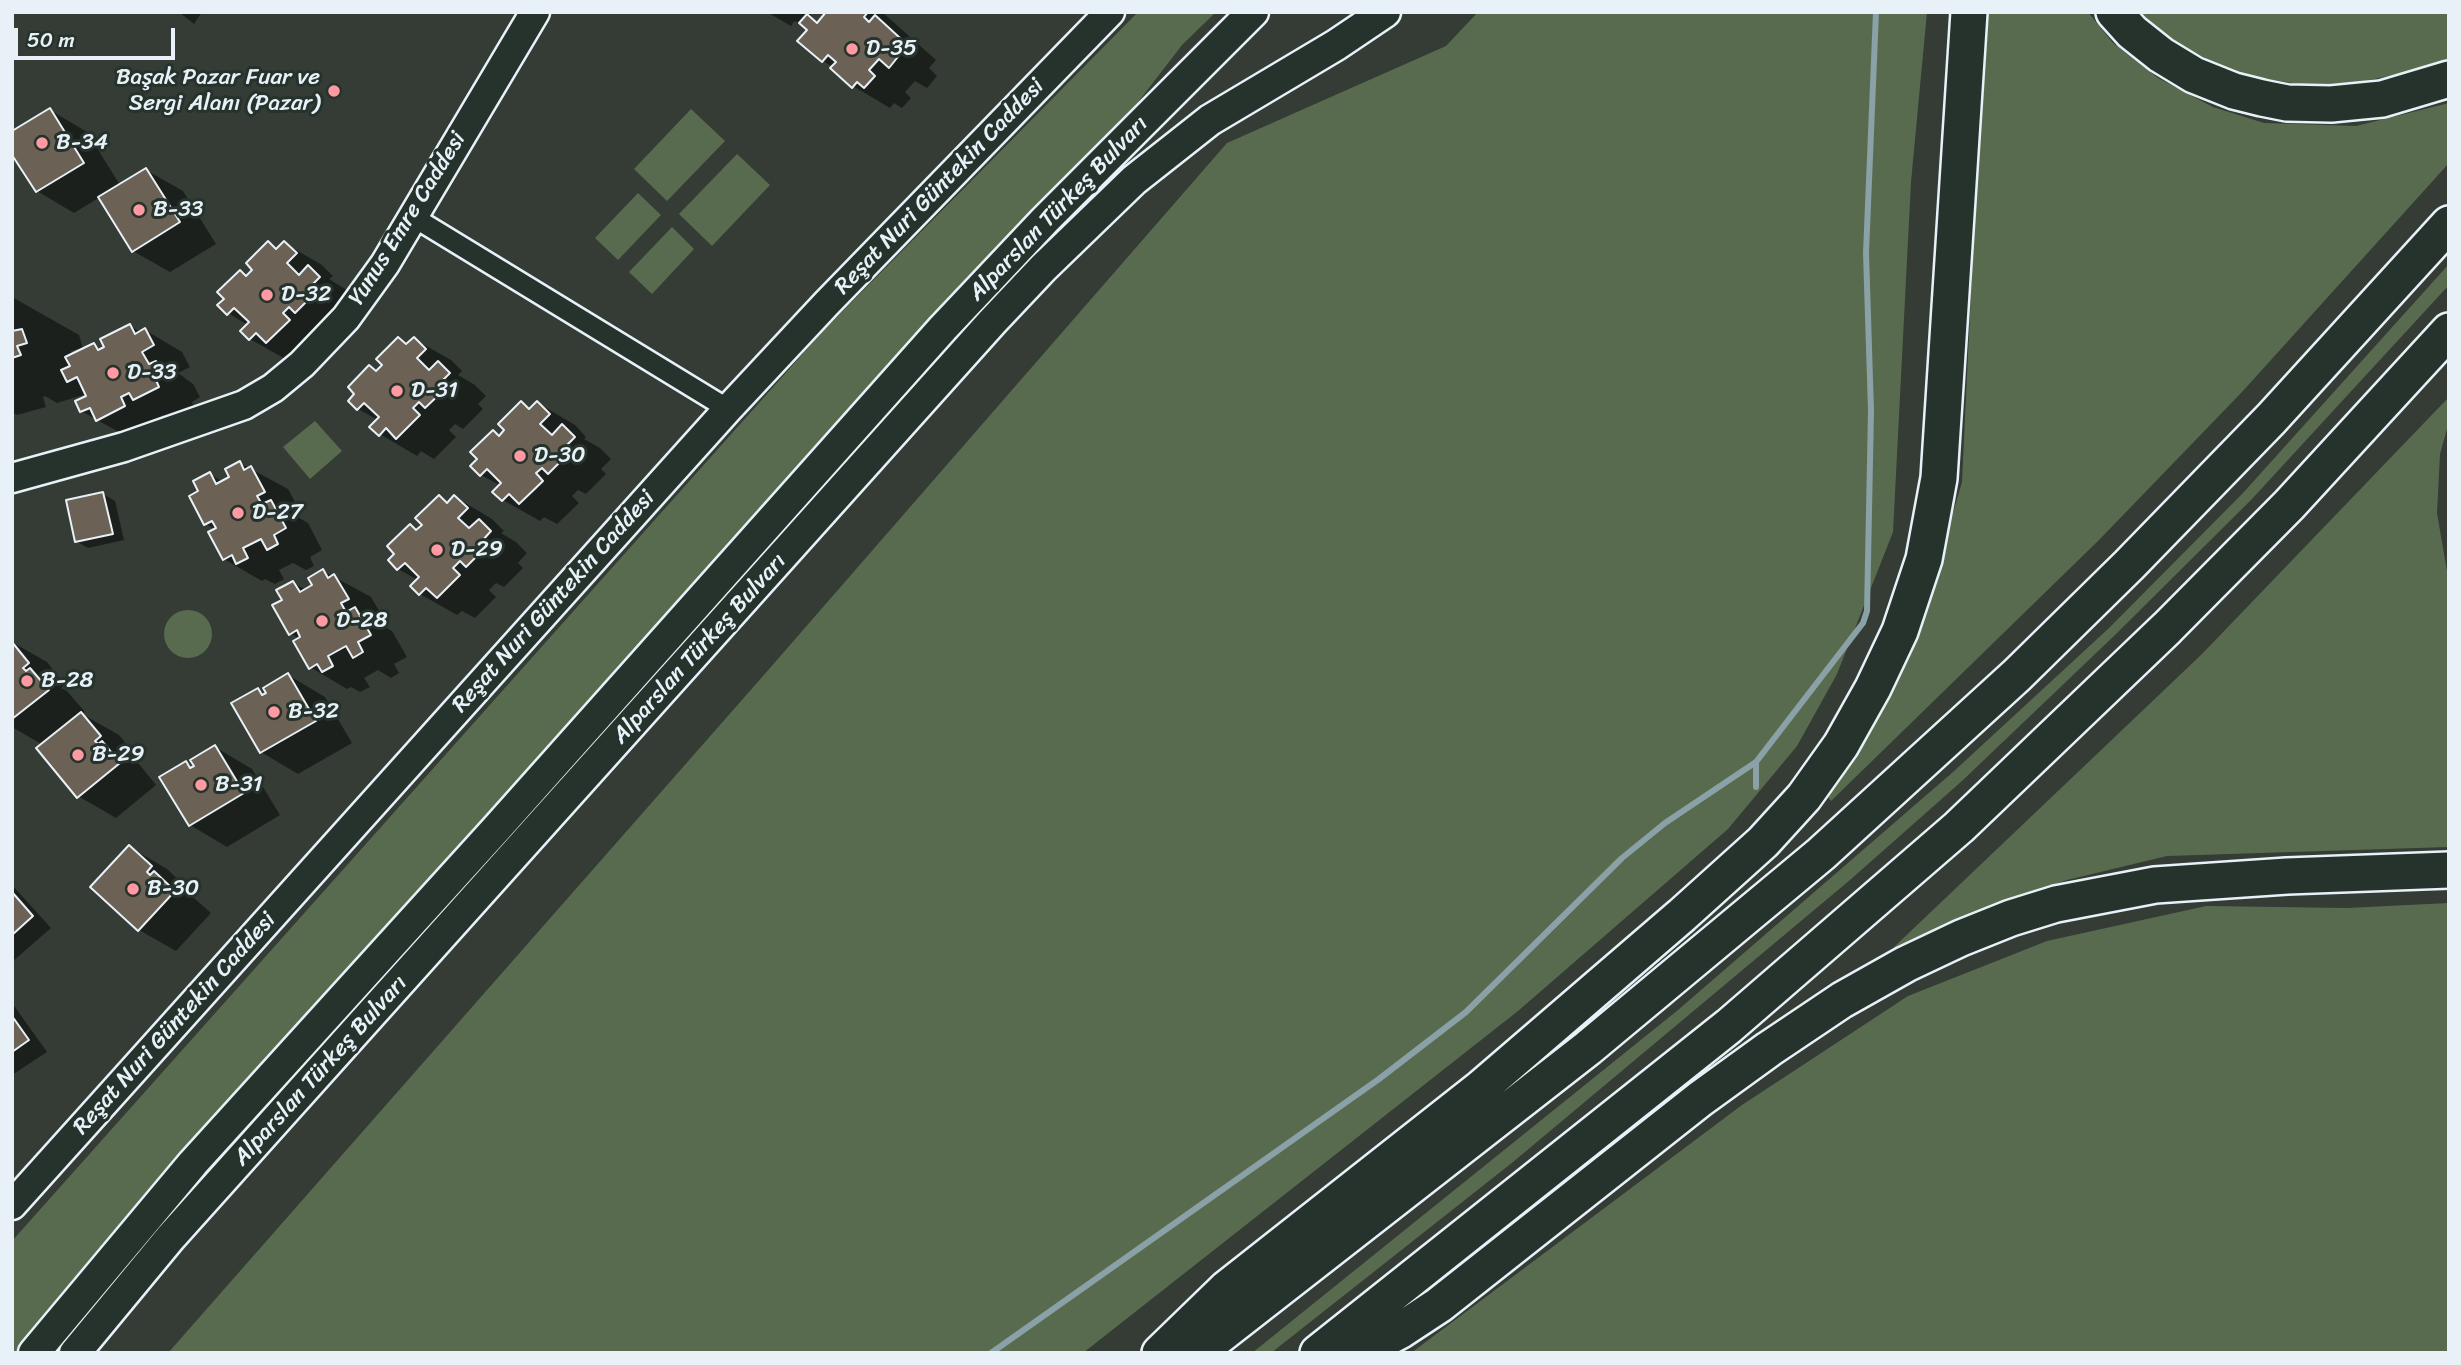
<!DOCTYPE html>
<meta charset="utf-8">
<style>
body{margin:0}
#map{position:relative;width:2461px;height:1365px;overflow:hidden;background:#343c35;font-family:Sriracha,sans-serif}
canvas{display:block}
.frame{position:absolute;inset:0;border:14px solid #e8f1f8;pointer-events:none}
.scale{position:absolute;left:14px;top:28px;width:161px;height:32px;box-sizing:border-box;border:4px solid #e8f1f8;border-top:0;padding-left:9px;font-size:21px;line-height:24px;white-space:nowrap;color:#e8f1f8;-webkit-text-stroke:5px #26332d;paint-order:stroke}
</style>
<div id="map">
<canvas width="2461" height="1365"></canvas>
<div class="frame"></div>
<div class="scale">50 m</div>
</div>
<script>
const ctx = document.querySelector('canvas').getContext('2d');
ctx.lineJoin = 'round';
function paint(path, color) { ctx.fillStyle = color; ctx.fill(path, 'evenodd'); }
const toPath = rows => new Path2D(rows.map(r => 'M' + r).join(''));
function strokePath(path, color, width, dash) { ctx.strokeStyle = color; ctx.lineWidth = width; ctx.lineCap = dash ? 'butt' : 'round'; ctx.setLineDash(dash || []); ctx.stroke(path); }
function label(font, color, halo, rows, align = 'center') {
  ctx.font = font + ' Sriracha,sans-serif'; ctx.lineWidth = 6; ctx.setLineDash([]); ctx.textBaseline = 'middle'; ctx.strokeStyle = halo; ctx.fillStyle = color; for (const [text, x, y, turn = 0] of rows) {
    ctx.save(); ctx.translate(x, y); ctx.rotate((+turn || 0) * Math.PI / 180); ctx.textAlign = isNaN(turn) ? turn : align; if (halo) ctx.strokeText(text, 0, 0); ctx.fillText(text, 0, 0); ctx.restore();
  }
}
paint(toPath([
 [1138,12,1216,12,1182,45,1132,110,993,251,809,453,575,721,288,1035,15,1353,12,1353,12,1241,824,330],
 [1478,12,1927,12,1911,182,1893,532,1837,674,1797,746,1728,829,1518,1011,1083,1353,168,1353,763,676,1227,143,1446,46],
 [1985,12,2088,12,2113,43,2158,78,2213,107,2264,123,2356,126,2449,103,2449,163,2242,392,2099,540,1831,801,1828,797,1875,723,1915,643,1962,482,1972,271,1976,68],
 [2141,12,2449,12,2449,59,2426,68,2360,82,2317,87,2235,74,2161,34],
 [691,109,725,141,667,201,634,169],
 [737,154,770,185,712,246,679,214],
 [638,193,661,215,618,260,595,238],
 [672,227,694,249,652,294,629,272],
 [2449,264,2449,285,2251,500,2115,635,1962,781,1850,880,1513,1162,1271,1353,1252,1353,1678,1010,1953,772,2109,628,2243,493],
 [2449,397,2449,422,2440,454,2437,513,2449,583,2449,847,2167,856,2067,880,1975,912,1893,948,2202,654],
 [315,421,342,451,310,479,283,447],
 '164 634a24 24 0 1 1 48 0a24 24 0 1 1-48 0Z',
 [2449,903,2449,1353,1411,1353,1742,1105,1908,996,2047,941,2206,906,2347,908]
]), '#596b4f');
paint(toPath([
 [179,12,202,12,194,24],
 [767,12,808,12,812,16,810,18,819,23,829,12,882,12,936,60,929,68,937,76,927,88,915,81,905,92,911,98,902,108,894,103,890,108,853,86,833,67,823,61,810,30,804,25,794,21,791,26],
 [50,110,87,132,120,185,146,170,183,191,216,244,170,272,133,251,100,197,74,213,37,191],
 [269,243,278,249,284,243,322,265,333,276,329,279,345,289,356,299,287,360,250,339,248,325,228,313,227,299,240,272,248,276,254,270],
 [12,297,79,335,83,348,71,351,72,355,93,345,103,350,130,326,141,332,145,330,182,352,190,367,178,373,193,384,200,397,192,402,195,409,172,420,163,415,157,419,161,427,135,441,81,411,93,392,57,403,45,396,43,397,46,407,17,415,12,412],
 [399,339,409,344,414,339,451,360,462,371,458,375,475,385,486,396,478,404,483,409,463,429,455,424,449,430,456,437,434,459,421,451,417,456,380,434,378,420,358,409,370,367,378,372],
 [538,403,575,425,586,437,584,439,600,448,611,459,601,469,606,474,586,494,578,490,572,496,579,503,557,524,544,517,540,521,503,500,501,486,481,475,479,459,493,432,501,437,522,404,532,409],
 [240,463,288,489,301,513,296,516,308,523,322,550,310,557,314,566,306,570,293,563,279,570,284,579,275,584,265,579,262,581,224,559,216,530,206,524,200,492,210,474,223,482,231,478],
 [103,494,115,501,124,540,88,548,76,541],
 [439,497,449,503,455,497,492,519,504,531,501,533,516,542,527,553,518,563,523,568,504,587,496,583,489,590,496,597,475,618,462,611,457,615,420,594,412,586,418,580,398,569,397,554,411,526,418,531,424,525],
 [323,571,371,597,385,621,380,624,392,631,407,657,394,664,399,673,391,678,378,670,364,678,370,687,360,692,351,687,347,689,310,667,300,639,290,633,284,601,293,583,306,590,315,586],
 [12,642,47,662,65,685,61,688,67,691,85,712,82,714,119,735,137,758,133,761,139,764,156,785,116,818,78,796,43,745,12,727],
 [288,675,325,697,352,743,298,774,261,752,258,690,266,695],
 [215,747,252,769,280,815,227,847,190,825,186,763,193,768],
 [130,847,167,869,188,889,186,891,211,913,176,951,139,930],
 [12,885,51,928,12,962],
 [12,1003,47,1052,12,1075]
]), '#0007');
strokePath(toPath([
 [1756,787,1756,762],
 [991,1353,1379,1079,1466,1012,1622,858,1665,823,1756,762,1863,623,1867,611,1871,411,1866,253,1876,12]
]), '#8aa1a8', 6);
const building = toPath([
 [826,12,868,12,864,17,869,22,875,15,900,38,893,46,901,53,889,68,879,59,869,70,875,76,864,88,857,82,852,88,830,68,836,62,828,55,822,62,797,41,807,30,799,23,807,14,817,23,826,12],
 [50,108,84,163,36,192,12,155,12,131,50,108],
 [146,168,180,222,132,252,98,197,146,168],
 [268,241,276,249,284,241,297,253,287,263,299,275,308,265,320,277,311,286,317,291,295,313,289,307,283,313,290,320,266,343,256,333,249,340,240,331,249,322,234,308,227,315,217,305,224,299,217,292,240,270,246,276,252,270,246,263,268,241],
 [130,324,135,334,145,328,154,345,142,352,149,364,156,361,164,376,156,380,159,387,133,400,129,393,121,397,125,406,96,421,90,408,80,412,75,401,86,396,77,377,67,382,61,370,70,366,65,357,94,343,98,350,104,347,100,339,130,324],
 [22,329,27,343,17,346,21,355,12,358,12,331,22,329],
 [398,337,406,344,414,337,426,349,417,358,429,370,438,361,450,373,442,381,447,387,425,408,419,402,413,408,420,415,396,439,386,428,379,436,369,427,379,417,364,403,357,410,348,401,354,394,348,387,369,365,376,371,382,365,376,359,398,337],
 [521,401,529,409,537,401,550,414,540,424,552,435,562,424,575,437,565,447,570,452,548,474,542,468,536,473,543,481,519,504,509,494,502,501,492,492,501,483,487,469,480,476,470,466,477,459,470,452,493,430,499,436,504,430,498,424,521,401],
 [240,461,244,470,251,466,265,492,257,496,262,504,271,500,286,528,274,535,278,544,267,550,261,539,243,548,248,558,236,564,232,555,223,560,208,532,216,528,212,521,204,525,189,496,198,491,193,481,210,472,216,484,229,477,225,469,240,461],
 [103,492,113,534,75,542,66,500,103,492],
 [439,495,447,503,454,495,468,508,458,518,469,528,479,519,491,531,482,541,487,546,466,567,460,561,453,568,460,575,437,598,426,588,419,595,410,586,419,577,405,563,397,570,388,560,394,554,387,546,410,524,416,530,422,525,415,518,439,495],
 [323,569,328,578,334,574,349,599,341,603,346,612,355,607,371,635,358,642,363,652,353,658,346,646,328,656,333,666,322,672,317,664,309,669,293,641,300,637,297,630,289,635,272,605,282,600,276,590,293,581,300,592,312,585,308,578,323,569],
 [12,642,29,663,23,668,26,671,30,668,49,690,12,719,12,642],
 [288,673,316,721,260,753,231,703,258,688,262,695,266,693,263,688,288,673],
 [81,712,101,736,95,741,98,744,102,741,120,763,77,798,36,748,81,712],
 [215,745,244,793,189,826,159,777,186,761,190,768,194,766,190,760,215,745],
 [129,845,152,866,147,872,150,875,154,871,175,891,138,931,90,887,129,845],
 [12,892,33,916,12,935,12,892],
 [12,1016,29,1040,12,1052,12,1016]
]);
paint(building, '#6b6154');
strokePath(building, '#e8f1f8', 2);
const street = toPath([
 [415,218,728,409]
]);
const secondary = toPath([
 [12,478,124,447,244,405,273,388,302,364,346,318,385,264,535,12],
 [12,1205,728,409,827,303,1110,12]
]);
const primary = toPath([
 [34,1353,193,1163,497,828,943,328,1045,220,1253,12],
 [75,1353,170,1238,992,322,1043,268,1134,180,1210,120,1336,45,1385,12]
]);
const highway = toPath([
 [2114,12,2132,32,2161,55,2194,75,2234,91,2262,98,2287,103,2331,104,2382,99,2449,79],
 [1160,1353,1226,1289,1481,1088,1682,915,1763,842,1804,797,1841,745,1873,688,1900,631,1924,559,1939,478,1969,12],
 [1197,1353,1588,1048,1821,854,2017,675,2129,565,2271,419,2449,224],
 [1318,1353,1729,1026,1959,827,2167,628,2289,505,2449,331],
 [1358,1353,1401,1330,1439,1305,1700,1099,1769,1049,1842,1000,1906,964,1961,938,2011,918,2056,904,2155,885,2287,876,2449,870]
]);
strokePath(street, '#e8f1f8', 24);
strokePath(secondary, '#e8f1f8', 33);
strokePath(primary, '#e8f1f8', 35);
strokePath(highway, '#e8f1f8', 40);
strokePath(street, '#26332d', 19);
strokePath(secondary, '#26332d', 28);
strokePath(primary, '#26332d', 30);
strokePath(highway, '#26332d', 35);
for (const [x, y, r, color] of [
 [852,49,7,"#ff9aa2"],
 [334,91,7,"#ff9aa2"],
 [42,143,7,"#ff9aa2"],
 [139,210,7,"#ff9aa2"],
 [267,295,7,"#ff9aa2"],
 [113,373,7,"#ff9aa2"],
 [397,391,7,"#ff9aa2"],
 [520,456,7,"#ff9aa2"],
 [238,513,7,"#ff9aa2"],
 [437,550,7,"#ff9aa2"],
 [322,621,7,"#ff9aa2"],
 [27,681,7,"#ff9aa2"],
 [274,712,7,"#ff9aa2"],
 [78,755,7,"#ff9aa2"],
 [201,785,7,"#ff9aa2"],
 [133,889,7,"#ff9aa2"]
]) { const dot = new Path2D(); dot.arc(x, y, r, 0, 2 * Math.PI); ctx.fillStyle = color; ctx.fill(dot); strokePath(dot, '#26332d', 2.5); }
label('23px', '#e8f1f8', '#26332d', [
 ["D-35",866,49],
 ["Başak Pazar Fuar ve",320,78,"right"],
 ["Sergi Alanı (Pazar)",320,104,"right"],
 ["B-34",56,143],
 ["B-33",153,210],
 ["D-32",281,295],
 ["D-33",127,373],
 ["D-31",411,391],
 ["D-30",534,456],
 ["D-27",252,513],
 ["D-29",451,550],
 ["D-28",336,621],
 ["B-28",41,681],
 ["B-32",288,712],
 ["B-29",92,755],
 ["B-31",215,785],
 ["B-30",147,889]
], 'left');
label('23px', '#e8f1f8', '#26332d', [
 ["Reşat Nuri Güntekin Caddesi",940,187,-46],
 ["Alparslan Türkeş Bulvarı",1059,209,-46],
 ["Yunus Emre Caddesi",408,219,-58],
 ["Reşat Nuri Güntekin Caddesi",554,602,-48],
 ["Alparslan Türkeş Bulvarı",700,649,-48],
 ["Reşat Nuri Güntekin Caddesi",175,1024,-48],
 ["Alparslan Türkeş Bulvarı",321,1071,-48]
]);
</script>
